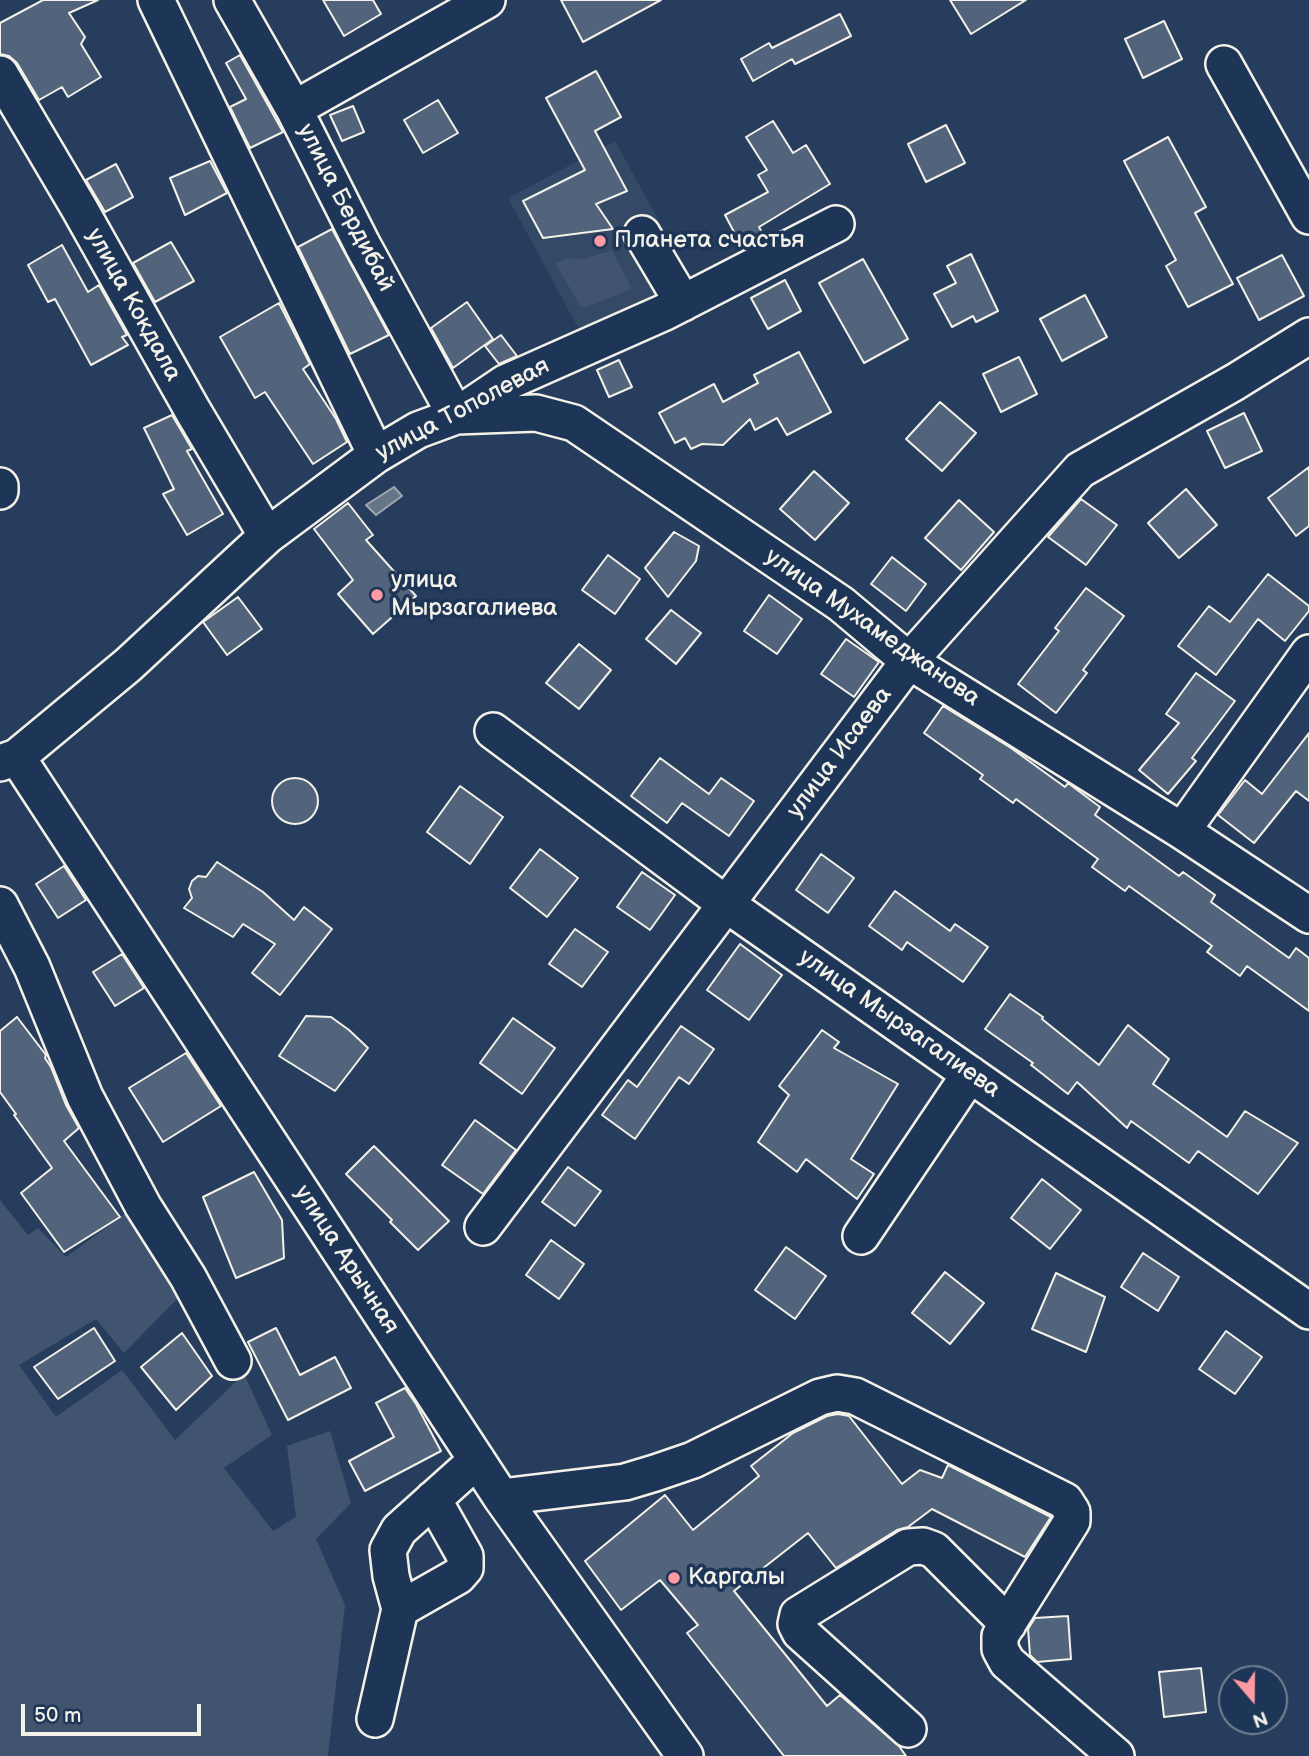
<!DOCTYPE html>
<meta charset="utf-8">
<style>
body{margin:0}
#map{position:relative;width:1309px;height:1756px;overflow:hidden;background:#263d5d;font-family:"Balsamiq Sans",sans-serif}
canvas{display:block}
.north{position:absolute;left:1218px;top:1665px;width:70px;height:70px;box-sizing:border-box;background:#1d3557;border:2px solid #738091;border-radius:50%;rotate:160deg;font-size:19px;font-weight:700;line-height:28px;text-align:center;color:#f4f1e8}
.north::after{content:'';display:block;margin:auto;width:24px;height:32px;background:#ff9aa2;clip-path:polygon(50% 0,100% 100%,50% 72%,0 100%)}
.scale{position:absolute;left:21px;top:1704px;width:180px;height:32px;box-sizing:border-box;border:4px solid #f4f1e8;border-top:0;padding-left:9px;font-size:21px;line-height:24px;white-space:nowrap;color:#f4f1e8;-webkit-text-stroke:5px #1d3557;paint-order:stroke}
</style>
<div id="map">
<canvas width="1309" height="1756"></canvas>
<div class="north">N</div>
<div class="scale">50 m</div>
</div>
<script>
const ctx = document.querySelector('canvas').getContext('2d');
ctx.lineJoin = 'round';
function paint(path, color) { ctx.fillStyle = color; ctx.fill(path, 'evenodd'); }
const toPath = rows => new Path2D(rows.map(r => 'M' + r).join(''));
function strokePath(path, color, width, dash) { ctx.strokeStyle = color; ctx.lineWidth = width; ctx.lineCap = dash ? 'butt' : 'round'; ctx.setLineDash(dash || []); ctx.stroke(path); }
function label(font, color, halo, rows, align = 'center') {
  ctx.font = font + ' "Balsamiq Sans",sans-serif'; ctx.lineWidth = 7; ctx.setLineDash([]); ctx.textBaseline = 'middle'; ctx.strokeStyle = halo; ctx.fillStyle = color; for (const [text, x, y, turn = 0] of rows) {
    ctx.save(); ctx.translate(x, y); ctx.rotate((+turn || 0) * Math.PI / 180); ctx.textAlign = isNaN(turn) ? turn : align; if (halo) ctx.strokeText(text, 0, 0); ctx.fillText(text, 0, 0); ctx.restore();
  }
}
paint(toPath([
 [615,141,693,283,582,335,508,198]
]), '#334966');
paint(toPath([
 [612,250,632,289,586,307,581,307,555,263,567,258,584,259],
 [0,1200,28,1235,38,1228,66,1257,134,1207,185,1291,124,1353,96,1319,19,1365,56,1417,122,1370,175,1440,244,1374,272,1435,224,1468,273,1531,296,1517,287,1446,330,1431,351,1503,316,1539,345,1605,328,1756,0,1756]
]), '#40546f');
const water = toPath([
 [394,487,402,496,376,515,366,505,394,487]
]);
paint(water, '#677588');
strokePath(water, '#9fa7ae', 2);
const building = toPath([
 [43,0,98,0,69,13,85,37,81,44,101,77,68,97,62,87,39,100,17,63,9,56,0,54,0,23,43,0],
 [323,0,373,0,381,14,344,36,323,0],
 [561,0,661,0,583,42,561,0],
 [950,0,1026,0,971,34,950,0],
 [840,14,851,36,795,64,792,59,753,81,741,59,769,43,772,48,840,14],
 [1164,21,1182,59,1143,78,1125,39,1164,21],
 [240,55,283,132,250,148,230,107,246,99,226,63,240,55],
 [596,71,621,117,595,131,627,191,596,204,613,229,543,238,523,201,585,170,546,98,596,71],
 [438,100,458,133,423,153,404,120,438,100],
 [353,106,364,132,342,141,330,115,353,106],
 [773,121,793,153,806,145,830,184,759,227,765,238,743,249,725,215,768,192,758,175,767,170,746,137,773,121],
 [946,125,965,163,926,182,908,144,946,125],
 [1168,137,1206,207,1195,213,1233,284,1188,307,1166,266,1176,260,1124,161,1168,137],
 [210,161,227,193,185,215,170,178,210,161],
 [116,164,133,197,105,212,86,180,116,164],
 [332,229,389,335,350,354,298,247,332,229],
 [171,242,194,281,155,302,133,263,171,242],
 [62,245,88,292,99,285,127,335,122,337,128,345,91,365,55,299,48,302,28,265,62,245],
 [971,254,998,311,976,322,973,316,952,327,934,294,956,283,947,266,971,254],
 [1282,255,1304,296,1259,320,1237,278,1282,255],
 [863,259,908,339,864,363,819,283,863,259],
 [785,280,801,311,768,329,751,298,785,280],
 [1085,295,1107,337,1062,361,1040,319,1085,295],
 [467,302,493,339,453,368,431,328,467,302],
 [279,303,310,364,303,369,336,419,347,442,313,464,265,392,255,398,220,337,279,303],
 [501,335,517,356,499,364,485,346,501,335],
 [799,352,831,412,787,435,777,418,755,430,750,419,723,445,702,444,691,449,685,438,675,443,659,413,714,384,723,402,758,383,754,375,799,352],
 [1019,357,1037,394,1001,412,983,374,1019,357],
 [619,360,632,387,609,397,597,370,619,360],
 [940,402,976,433,942,471,906,439,940,402],
 [1244,413,1262,451,1225,468,1207,431,1244,413],
 [172,415,192,449,187,451,223,514,187,535,163,494,174,489,144,428,172,415],
 [1309,467,1309,526,1296,536,1268,498,1309,467],
 [814,471,849,503,815,540,780,509,814,471],
 [1186,489,1217,525,1179,558,1148,523,1186,489],
 [1081,499,1117,525,1086,565,1048,537,1081,499],
 [959,500,994,532,961,570,925,538,959,500],
 [348,503,373,535,366,540,416,596,373,634,338,594,353,580,314,529,348,503],
 [674,532,699,546,696,561,668,597,645,568,674,532],
 [608,555,640,579,615,614,582,590,608,555],
 [892,557,926,584,906,611,871,584,892,557],
 [1268,574,1309,606,1309,611,1285,641,1258,619,1216,675,1178,646,1209,606,1230,622,1268,574],
 [1086,588,1124,616,1083,670,1087,673,1056,713,1018,684,1059,631,1055,628,1086,588],
 [769,595,802,619,777,654,744,631,769,595],
 [238,597,262,629,227,655,203,622,238,597],
 [671,610,701,633,676,664,646,639,671,610],
 [846,639,879,662,854,697,821,674,846,639],
 [579,644,611,670,579,709,546,683,579,644],
 [1196,673,1235,701,1192,758,1196,761,1168,794,1139,770,1179,723,1166,714,1196,673],
 [943,706,1011,748,1065,787,1068,783,1100,807,1095,815,1179,876,1183,872,1215,895,1211,902,1289,958,1296,948,1309,958,1309,1011,1247,966,1240,976,1207,952,1212,946,1129,886,1125,891,1092,867,1098,859,1016,799,1013,803,980,779,983,775,924,733,943,706],
 [1309,733,1309,801,1296,791,1254,843,1218,815,1245,780,1262,794,1309,733],
 [660,758,709,794,721,778,754,801,729,836,682,803,667,823,631,796,660,758],
 '272 801a23 23 0 1 1 46 0a23 23 0 1 1-46 0Z',
 [460,786,503,817,470,864,427,832,460,786],
 [540,849,578,878,547,917,510,888,540,849],
 [821,854,854,878,828,913,796,890,821,854],
 [217,862,263,892,294,920,304,907,332,929,280,995,252,973,275,944,243,924,233,937,184,908,192,898,189,889,192,881,198,876,206,877,217,862],
 [64,866,86,900,58,918,36,884,64,866],
 [642,872,675,895,650,930,617,907,642,872],
 [895,891,950,931,955,924,988,947,963,982,907,942,902,950,869,926,895,891],
 [575,929,608,952,582,987,549,964,575,929],
 [740,944,782,975,749,1020,707,990,740,944],
 [122,954,144,988,115,1006,93,972,122,954],
 [1010,994,1043,1017,1042,1019,1099,1065,1128,1025,1169,1059,1153,1084,1227,1137,1245,1111,1298,1143,1258,1194,1198,1151,1189,1163,1131,1121,1127,1128,1077,1082,1068,1094,1031,1065,1033,1063,985,1029,1010,994],
 [306,1016,331,1017,349,1030,368,1048,335,1091,279,1056,306,1016],
 [17,1017,46,1055,45,1058,51,1067,66,1105,79,1128,64,1141,120,1217,64,1252,21,1193,52,1168,14,1115,16,1114,0,1092,0,1031,17,1017],
 [513,1018,555,1048,522,1094,480,1063,513,1018],
 [681,1026,714,1049,689,1084,679,1077,635,1139,602,1115,628,1080,637,1087,681,1026],
 [822,1030,839,1042,834,1048,898,1084,851,1159,874,1174,857,1199,806,1159,797,1172,758,1142,789,1095,779,1086,822,1030],
 [186,1053,221,1106,163,1142,129,1088,186,1053],
 [475,1120,516,1150,483,1194,442,1165,475,1120],
 [374,1146,449,1221,418,1250,390,1222,392,1220,346,1174,374,1146],
 [568,1167,601,1191,575,1226,542,1202,568,1167],
 [254,1172,282,1220,284,1258,236,1278,203,1197,254,1172],
 [1042,1179,1081,1210,1050,1249,1011,1218,1042,1179],
 [551,1240,584,1264,559,1299,526,1275,551,1240],
 [786,1247,826,1276,795,1319,755,1290,786,1247],
 [1143,1253,1179,1277,1158,1311,1121,1287,1143,1253],
 [945,1272,984,1303,950,1344,912,1313,945,1272],
 [1056,1273,1105,1297,1086,1352,1032,1329,1056,1273],
 [94,1328,115,1361,58,1399,34,1367,94,1328],
 [276,1328,300,1375,335,1357,351,1388,288,1420,248,1342,276,1328],
 [1226,1331,1262,1357,1235,1394,1199,1369,1226,1331],
 [182,1333,212,1376,176,1410,141,1367,182,1333],
 [405,1388,416,1404,441,1451,365,1491,349,1461,394,1437,376,1403,405,1388],
 [838,1414,849,1416,902,1484,920,1470,942,1478,948,1465,1051,1517,1025,1557,932,1509,908,1527,897,1530,836,1568,808,1533,734,1591,827,1706,840,1695,899,1746,906,1756,784,1756,687,1633,698,1625,660,1580,621,1610,585,1561,665,1495,693,1530,759,1476,751,1466,793,1433,827,1416,838,1414],
 [1068,1616,1071,1659,1037,1662,1030,1655,1028,1629,1035,1618,1068,1616],
 [1201,1668,1206,1712,1164,1717,1159,1672,1201,1668]
]);
paint(building, '#52647b');
strokePath(building, '#f4f1e8', 2);
const minor = toPath([
 [156,0,376,455],
 [232,0,294,109,362,244,456,416],
 [1224,64,1309,216],
 [0,74,79,208,193,411,267,536],
 [294,109,487,0],
 [642,234,683,303],
 [456,416,536,413,574,423,841,604,909,661,1182,831,1309,915],
 [0,486,0,491],
 [493,731,726,904,1309,1311],
 [17,757,501,1497,685,1756],
 [0,763,17,757,128,665,267,536,376,455,418,430,456,416,505,383,665,312,836,224],
 [1182,831,1309,653],
 [0,905,32,967,85,1097,143,1206,188,1277,233,1361],
 [483,1227,909,661,1080,470,1235,382,1309,336],
 [861,1236,970,1074],
 [501,1497,625,1482,655,1473,693,1460,820,1397,837,1393,855,1396,1065,1501,1072,1512,1072,1521,1000,1636,1000,1649,1007,1662,1116,1756],
 [400,1609,458,1576,465,1568,465,1556,433,1499],
 [375,1719,400,1609,391,1576,388,1550,399,1530,477,1460],
 [908,1729,800,1632,796,1624,798,1615,908,1547,923,1546,934,1550,1008,1624]
]);
strokePath(minor, '#f4f1e8', 40);
strokePath(minor, '#1d3557', 35);
for (const [x, y, r, color] of [
 [600,241,7,"#ff9aa2"],
 [377,595,7,"#ff9aa2"],
 [674,1578,7,"#ff9aa2"]
]) { const dot = new Path2D(); dot.arc(x, y, r, 0, 2 * Math.PI); ctx.fillStyle = color; ctx.fill(dot); strokePath(dot, '#1d3557', 2.5); }
label('24px', '#f4f1e8', '#1d3557', [
 ["улица Бердибай",345,208,63],
 ["улица Кокдала",133,305,61],
 ["улица Тополевая",463,410,-28],
 ["улица Мухамеджанова",872,628,35],
 ["улица Исаева",840,753,-53],
 ["улица Мырзагалиева",899,1024,35],
 ["улица Арычная",346,1260,57]
]);
label('24px', '#f4f1e8', '#1d3557', [
 ["Планета счастья",614,241],
 ["улица",391,581],
 ["Мырзагалиева",391,609],
 ["Каргалы",688,1578]
], 'left');
</script>
